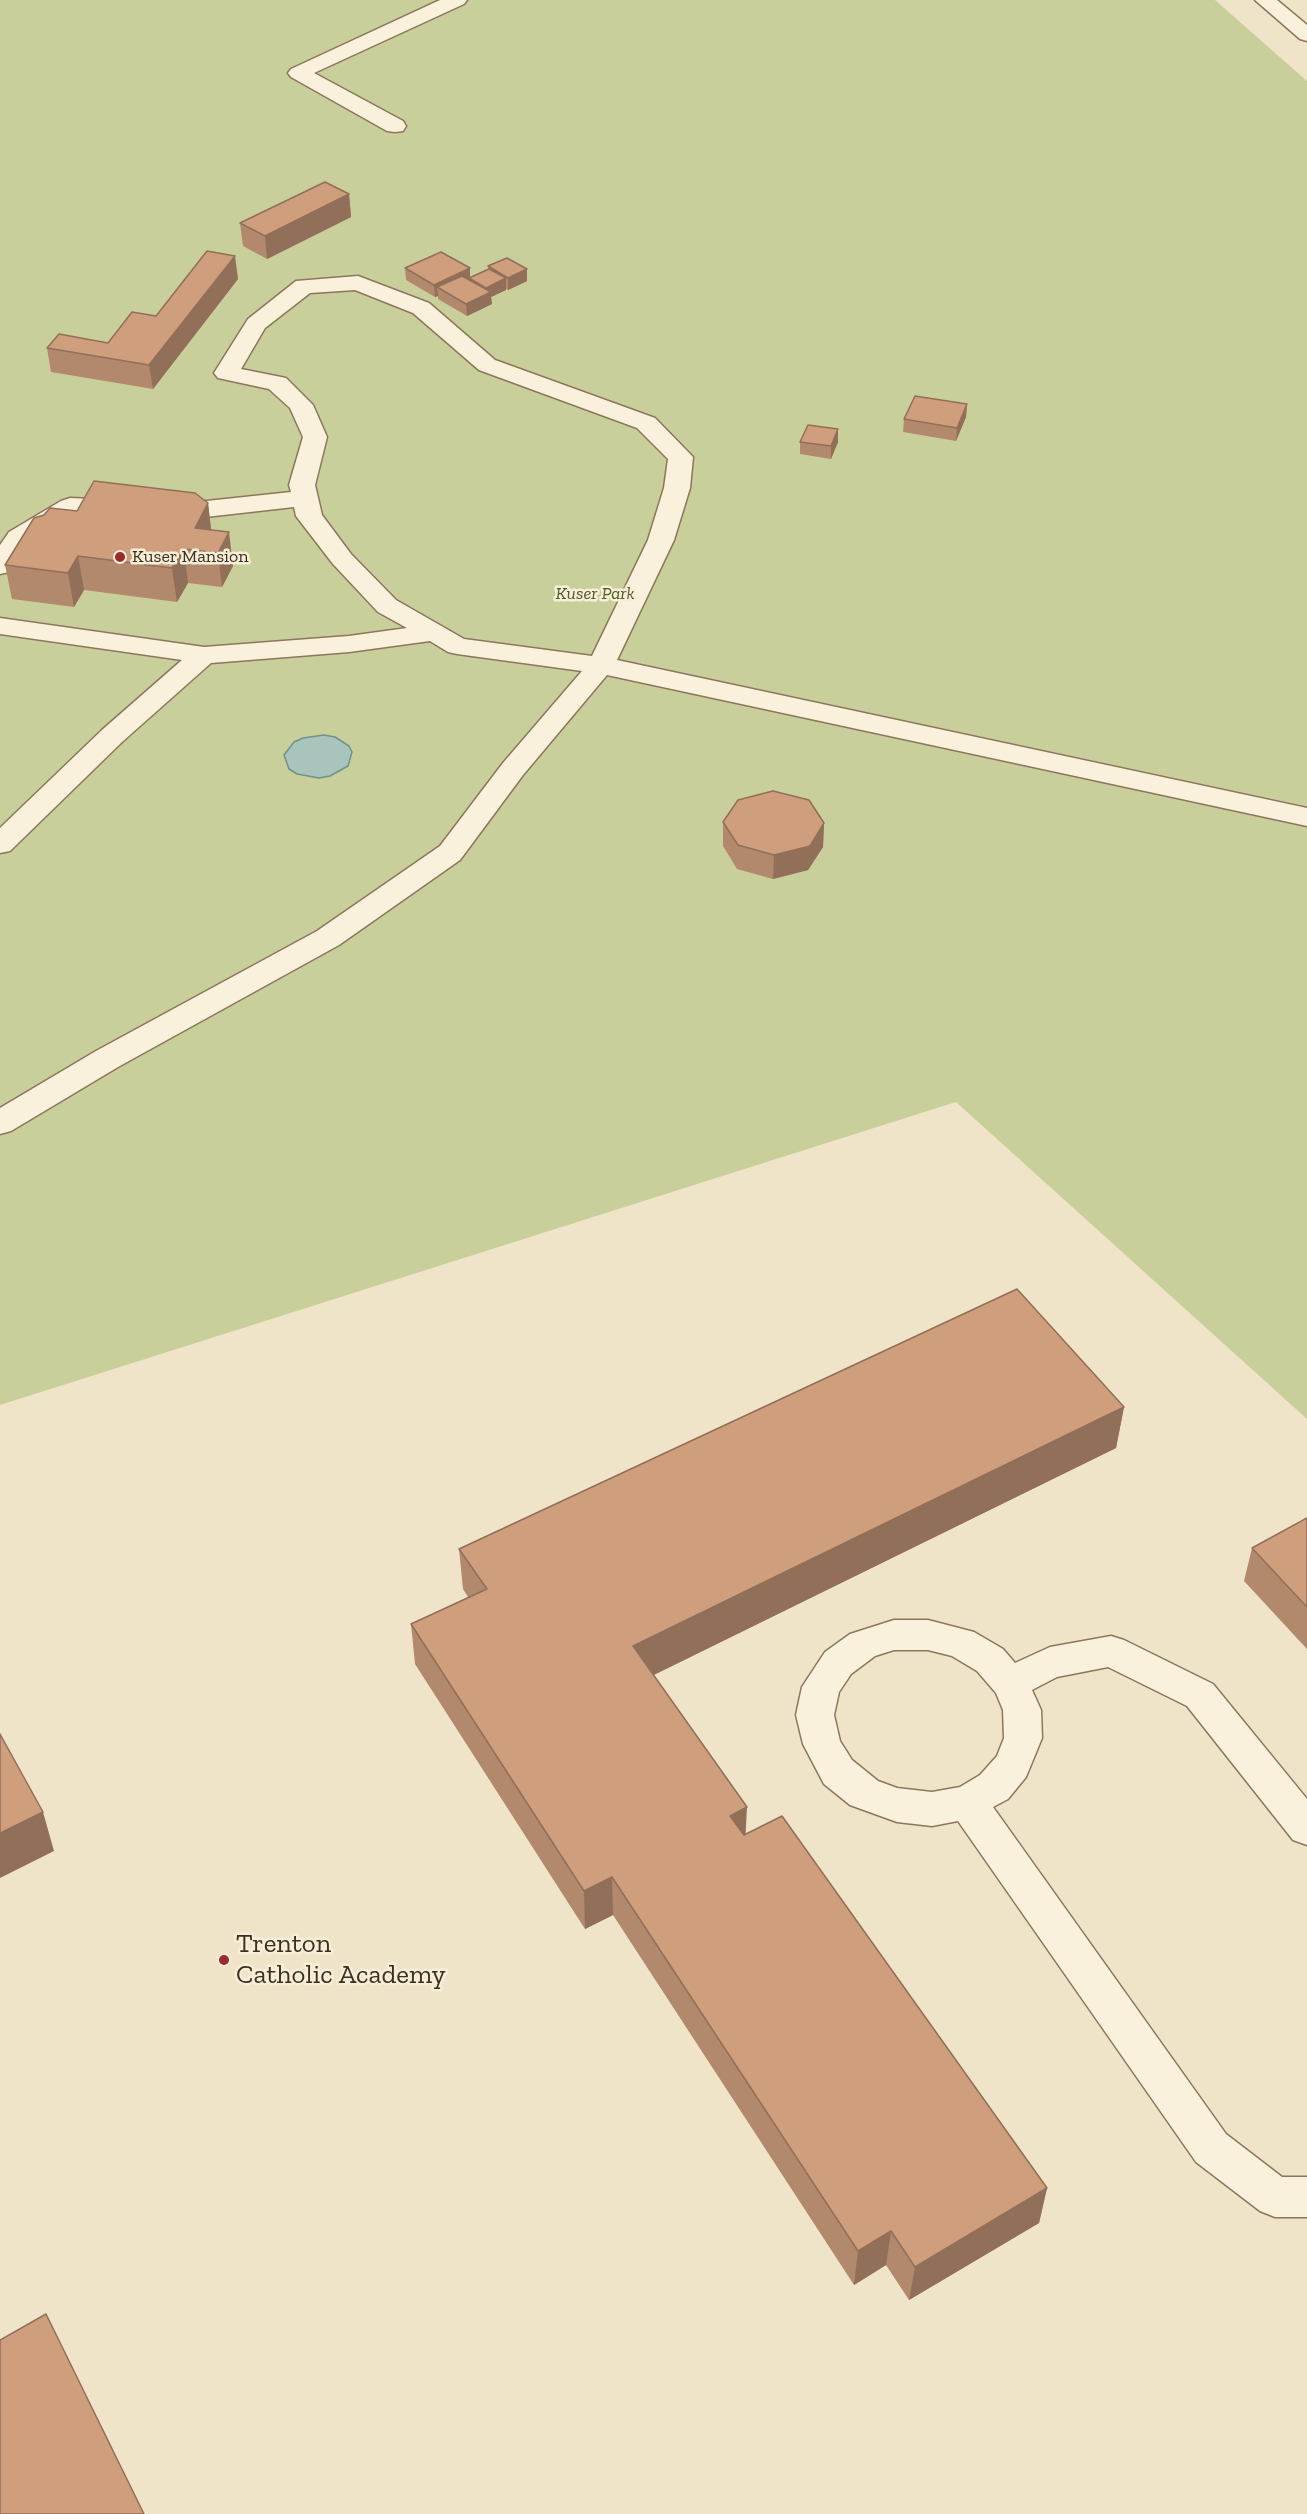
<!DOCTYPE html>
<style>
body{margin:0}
canvas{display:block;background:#f0e4c8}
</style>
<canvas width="1307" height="2514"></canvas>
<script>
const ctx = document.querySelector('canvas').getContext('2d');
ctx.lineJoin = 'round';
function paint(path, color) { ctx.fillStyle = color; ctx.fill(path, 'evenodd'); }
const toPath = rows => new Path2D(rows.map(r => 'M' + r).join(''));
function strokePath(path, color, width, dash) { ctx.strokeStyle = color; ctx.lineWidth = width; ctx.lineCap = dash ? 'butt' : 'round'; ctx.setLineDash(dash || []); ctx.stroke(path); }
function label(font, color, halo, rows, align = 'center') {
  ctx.font = font + ' "Zilla Slab",serif'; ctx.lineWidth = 5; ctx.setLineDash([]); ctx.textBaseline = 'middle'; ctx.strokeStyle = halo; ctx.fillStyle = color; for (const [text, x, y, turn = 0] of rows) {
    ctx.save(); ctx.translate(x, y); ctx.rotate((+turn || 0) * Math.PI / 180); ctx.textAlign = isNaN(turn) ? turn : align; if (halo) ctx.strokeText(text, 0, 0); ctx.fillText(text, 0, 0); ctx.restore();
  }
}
paint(toPath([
 [0,0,1215,0,1307,81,1307,1419,956,1102,0,1405]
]), '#c9cf9b');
const water = toPath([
 [324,735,335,737,349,746,352,752,348,766,330,776,319,778,297,774,289,769,284,755,294,742,303,738,324,735]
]);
paint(water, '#a9c4bc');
strokePath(water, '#6f938a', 1.5);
const minor = toPath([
 [440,0,467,0,464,4,314,73,403,121,406,126,403,131,395,132,387,131,291,77,288,73,291,69,440,0],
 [1255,0,1277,0,1307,25,1307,41,1300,39,1255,0],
 [358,276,429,303,495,360,655,418,693,457,690,488,674,540,617,660,1307,808,1307,826,607,675,523,775,460,860,339,945,118,1067,11,1131,0,1134,0,1108,96,1051,317,931,440,846,503,763,582,671,457,654,448,652,430,641,349,652,211,663,122,742,10,851,0,853,0,828,102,730,182,660,0,634,0,618,204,647,349,636,407,628,378,612,333,564,296,516,294,507,188,519,75,514,28,542,9,572,0,574,0,545,9,532,61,501,70,498,188,503,291,492,289,485,303,437,290,408,269,389,218,378,214,373,248,319,296,281,358,276],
 [355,290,413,313,479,370,637,428,668,459,664,488,648,540,592,656,464,639,396,600,351,554,322,515,315,485,327,437,313,405,286,378,241,369,265,328,310,293,355,290],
 [894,1620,928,1620,974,1632,1003,1649,1015,1663,1050,1647,1111,1636,1124,1640,1213,1684,1307,1799,1307,1845,1293,1840,1187,1706,1108,1667,1057,1677,1032,1690,1041,1710,1042,1738,1026,1777,1008,1799,993,1807,1226,2134,1282,2177,1307,2177,1307,2217,1275,2217,1260,2211,1196,2162,958,1821,932,1826,897,1822,850,1805,824,1784,803,1744,796,1715,802,1687,825,1652,850,1634,894,1620],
 [894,1650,928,1650,952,1656,977,1671,996,1693,1003,1710,1004,1738,997,1756,980,1775,960,1787,932,1792,897,1788,878,1781,852,1760,840,1741,834,1715,839,1692,851,1674,875,1656,894,1650]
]);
strokePath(minor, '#8d765c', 3);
paint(minor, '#faf1dc');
paint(toPath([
 [349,194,351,217,267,259,243,246,240,223],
 [488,266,527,281,508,290,506,289,506,290,491,297,492,304,467,316,438,299,438,296,435,297,406,280,405,268,470,268,470,278,488,269],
 [238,279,153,389,51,372,47,348,108,343,156,316],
 [967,404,966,417,956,441,903,432,904,419],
 [838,429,838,442,831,459,800,454,800,442],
 [208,503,211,530,233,566,222,587,188,583,177,602,84,590,74,607,12,599,5,565,77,511],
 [723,822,824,823,823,847,808,870,773,879,737,869,723,846],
 [1124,1407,1116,1448,654,1675,745,1834,1047,2188,1039,2223,909,2300,886,2265,854,2285,613,1915,585,1929,415,1664,411,1624,468,1597,463,1589,459,1549],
 [1307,1518,1307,1649,1244,1581,1252,1548]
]), '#b2896c');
paint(toPath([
 [349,194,351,217,267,259,265,236],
 [235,256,238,279,153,389,149,365],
 [470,268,470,281,437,287,438,296,435,297,434,285],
 [527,269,527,281,508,290,508,278],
 [506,278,506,290,491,297,492,304,467,316,466,304,487,294,486,288],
 [967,404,966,417,956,441,957,428],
 [838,429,838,442,831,459,831,446],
 [208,503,212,537,195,528],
 [229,532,233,566,222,587,218,553],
 [184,549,188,583,177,602,172,568],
 [78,556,84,590,74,607,68,573],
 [824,823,823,847,808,870,773,879,774,855],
 [1124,1407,1116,1448,633,1685,633,1646],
 [747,1807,745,1846,730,1816],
 [43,1812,54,1851,0,1878,0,1833],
 [612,1877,613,1915,585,1929,584,1891],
 [1047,2188,1039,2223,909,2300,915,2267],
 [891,2231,886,2265,854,2285,858,2251]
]), '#916f58');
const building = toPath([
 [325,182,349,194,265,236,240,223,325,182],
 [207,251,235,256,149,365,47,348,59,334,108,343,132,312,156,316,207,251],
 [441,252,470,268,434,285,405,268,441,252],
 [507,258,527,269,508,278,488,266,507,258],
 [489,269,506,278,486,288,469,278,489,269],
 [462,276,491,292,466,304,437,287,462,276],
 [915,396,967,404,957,428,904,419,915,396],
 [808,425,838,429,831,446,800,442,808,425],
 [94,481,195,493,208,503,195,528,229,532,218,553,184,549,172,568,78,556,68,573,5,565,34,518,44,515,50,508,77,511,94,481],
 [773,791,809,800,824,823,810,846,774,855,738,845,723,822,738,800,773,791],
 [1017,1289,1124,1407,633,1646,747,1807,730,1816,744,1835,782,1816,1047,2188,915,2267,891,2231,858,2251,612,1877,584,1891,411,1624,487,1589,459,1549,1017,1289],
 [1307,1518,1307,1607,1252,1548,1307,1518],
 [0,1734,43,1812,0,1833,0,1734],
 [46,2314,144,2514,0,2514,0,2340,46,2314]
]);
paint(building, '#cf9f7d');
strokePath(building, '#916f58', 1.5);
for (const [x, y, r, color] of [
 [120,557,6,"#9e2a2b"],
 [224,1960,6,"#9e2a2b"]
]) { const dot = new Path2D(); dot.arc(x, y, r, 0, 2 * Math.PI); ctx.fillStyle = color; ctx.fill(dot); strokePath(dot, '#f7eed8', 2); }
label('18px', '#3d2e20', '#f7eed8', [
 ["Kuser Mansion",132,557]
], 'left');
label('italic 18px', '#4d5a26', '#f7eed8', [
 ["Kuser Park",595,594]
]);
label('27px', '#3d2e20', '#f7eed8', [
 ["Trenton",236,1944],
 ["Catholic Academy",236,1975]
], 'left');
</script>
